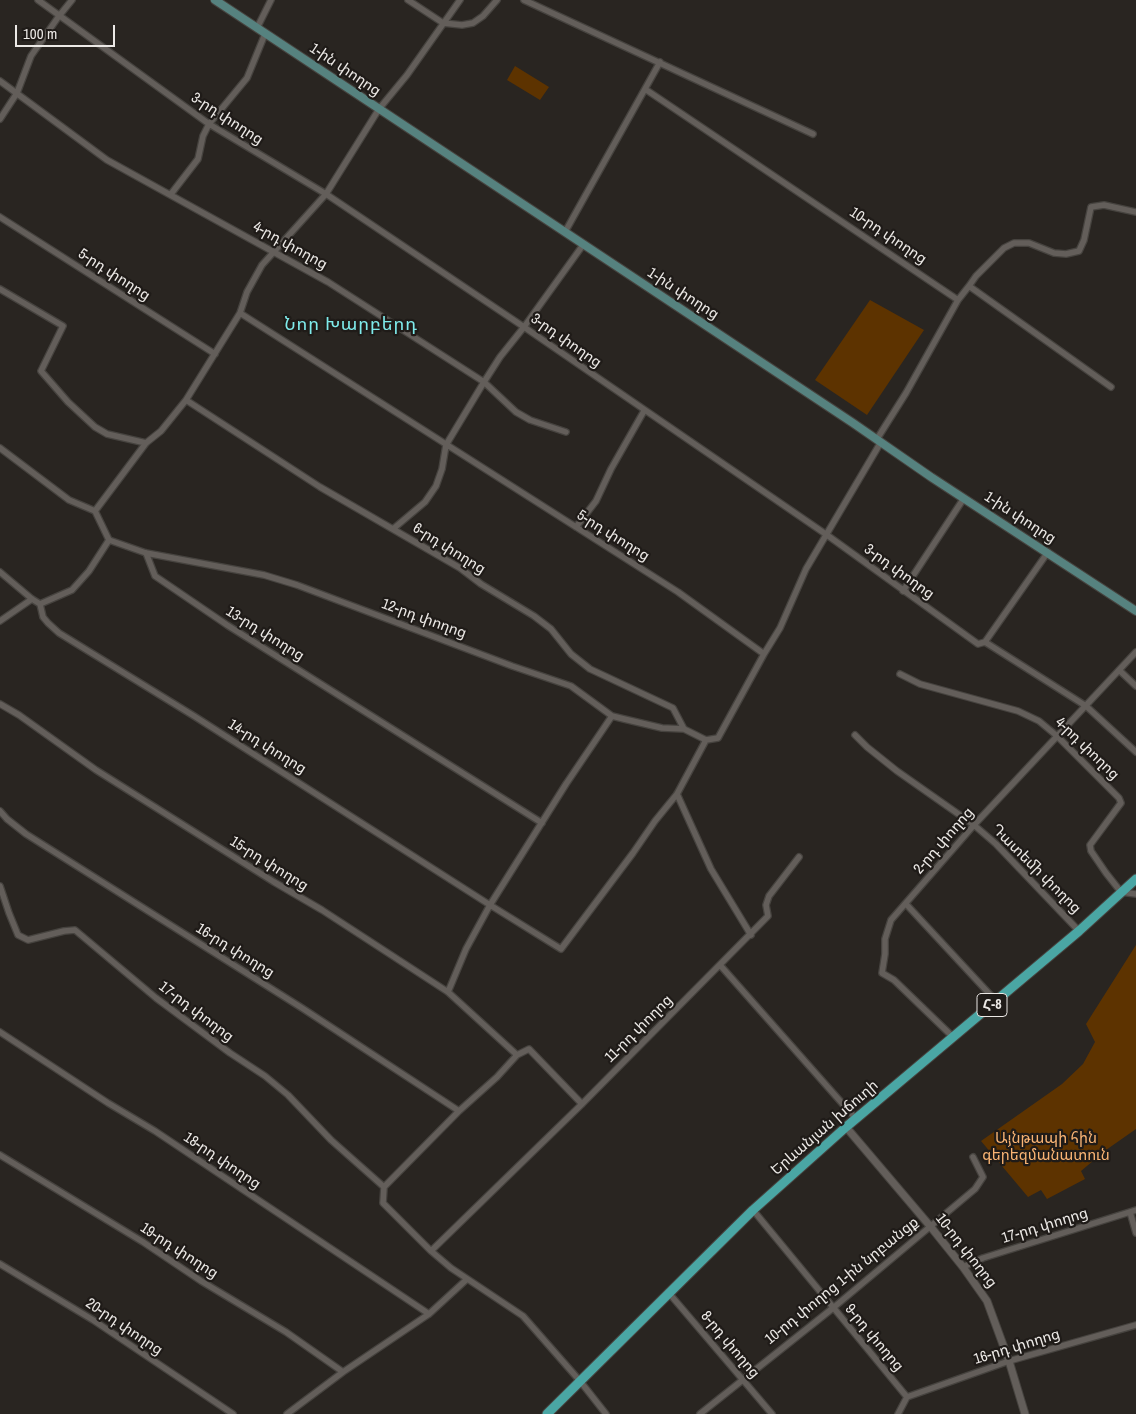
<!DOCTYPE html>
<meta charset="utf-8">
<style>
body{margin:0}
#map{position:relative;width:1136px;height:1414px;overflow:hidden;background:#292521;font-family:"Archivo Narrow",sans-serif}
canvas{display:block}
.scale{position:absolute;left:15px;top:25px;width:100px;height:22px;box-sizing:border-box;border:2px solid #ece9e6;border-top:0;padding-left:6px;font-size:15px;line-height:18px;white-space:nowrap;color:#ece9e6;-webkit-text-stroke:4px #1f1b18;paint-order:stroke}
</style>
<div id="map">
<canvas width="1136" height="1414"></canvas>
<div class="scale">100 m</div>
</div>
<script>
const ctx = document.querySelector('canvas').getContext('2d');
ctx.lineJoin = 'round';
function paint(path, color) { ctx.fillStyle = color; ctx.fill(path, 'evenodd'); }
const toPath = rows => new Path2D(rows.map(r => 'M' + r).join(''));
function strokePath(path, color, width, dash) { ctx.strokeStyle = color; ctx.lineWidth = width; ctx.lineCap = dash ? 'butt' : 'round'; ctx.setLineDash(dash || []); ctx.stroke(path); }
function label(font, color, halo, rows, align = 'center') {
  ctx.font = font + ' "Archivo Narrow","Noto Sans Armenian",sans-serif'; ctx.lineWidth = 4.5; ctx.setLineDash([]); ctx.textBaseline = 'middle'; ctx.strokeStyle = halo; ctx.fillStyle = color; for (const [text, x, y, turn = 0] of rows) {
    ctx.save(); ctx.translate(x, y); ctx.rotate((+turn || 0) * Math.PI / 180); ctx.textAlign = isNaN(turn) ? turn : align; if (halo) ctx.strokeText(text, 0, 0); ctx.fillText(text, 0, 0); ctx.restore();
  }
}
paint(toPath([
 [515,66,549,87,540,100,507,80],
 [870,300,924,330,867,415,815,380],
 [1136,945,1136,1129,1106,1150,1081,1171,1085,1179,1047,1199,1041,1190,1028,1197,981,1141,1062,1084,1083,1064,1095,1042,1086,1024]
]), '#5d3300');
const minor = toPath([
 [38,0,209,124,326,194,524,327,827,535,978,644,985,642,1048,552],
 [408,0,443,23,462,25,473,23,483,16,497,0],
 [524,0,813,134],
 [257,28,271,0],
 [0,81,107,160,328,282,484,382,516,412,530,420,566,432],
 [645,89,958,300],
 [0,119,17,93,31,56,59,16,72,0],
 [171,194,198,159,203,136,209,124,247,78,265,34],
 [0,217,215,354],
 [565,232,660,62],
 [969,286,976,276,1004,248,1014,243,1029,243,1054,253,1066,254,1079,251,1084,240,1091,207,1104,205,1136,212],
 [0,289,63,326,41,371,68,402,95,427,107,434,146,443],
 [240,313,678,592,764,654,780,628,806,569,881,442],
 [186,400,320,487,460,568,481,584,534,616,551,629,571,654,590,669,673,708,684,729],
 [877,439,906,393,958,300,969,286,1111,387],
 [0,448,69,500,95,511,109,540,146,553,264,575,297,585,512,666,571,686,612,716,624,719,662,728,684,729,706,740,718,738,764,654],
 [95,511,146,443,161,431,186,400,240,313,247,292,262,265,326,194,379,109,407,75,460,0],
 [576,527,596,501,611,469,644,411],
 [393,529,425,502,436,486,442,469,446,445,484,382,500,357,524,327,583,245],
 [146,553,155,576,227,625,542,823],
 [0,572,32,599,40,604,72,590,89,571,109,540],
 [903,591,964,498],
 [40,604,43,617,48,623,59,633,194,716,490,905,561,949,633,853,655,821,677,794,706,740],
 [0,621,32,599],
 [985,642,1086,706,1136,752],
 [1119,670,1136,686],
 [900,674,920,684,1018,711,1039,721,1057,736,1119,798,1121,803,1118,807,1090,845,1091,851,1106,873,1121,892,1136,894],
 [0,704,19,715,96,770,274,882,322,910,448,992,517,1055],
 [855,735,867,747,897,771,974,825,996,844,1079,931],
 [677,794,711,869,751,935],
 [0,811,7,819,26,834,302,1008,459,1111],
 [0,886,9,913,18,935,28,940,64,931,75,930,156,998,230,1053,265,1076,288,1095,331,1140,384,1187],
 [906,904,996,1001],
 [720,965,856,1119],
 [448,992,466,949,490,905,566,784,612,716],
 [0,1032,108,1103,155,1131,429,1314],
 [953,1037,894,980,882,973,885,954,885,939,891,920,974,825,1136,652],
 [0,1155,143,1242,201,1281,286,1332,343,1372],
 [384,1187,383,1203,431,1251,451,1268,523,1316,580,1381,606,1414],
 [384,1187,459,1111,497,1077,517,1055,529,1049,582,1104],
 [753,1210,907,1397,898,1414],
 [1130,1212,1136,1233],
 [431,1251,582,1104,768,916,766,905,769,896,799,857],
 [0,1264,93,1320,233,1414],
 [963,1267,983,1258,1136,1210],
 [668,1292,772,1414],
 [907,1397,1009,1361,1136,1325],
 [287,1414,343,1372,429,1314,466,1280],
 [700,1414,833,1308,975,1189,983,1177,973,1157]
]);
const tertiary = toPath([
 [846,1127,930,1226,963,1267,987,1301,1009,1361,1025,1414]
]);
const secondary = toPath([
 [215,0,853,423,931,477,1136,611]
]);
const primary = toPath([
 [547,1414,753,1210,846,1127,1079,931,1136,879]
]);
strokePath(minor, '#46433f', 8);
strokePath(tertiary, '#46433f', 9);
strokePath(secondary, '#46433f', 10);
strokePath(primary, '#46433f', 11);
strokePath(minor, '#635e5a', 5.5);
strokePath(tertiary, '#635e5a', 7);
strokePath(secondary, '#56827f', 8);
strokePath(primary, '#4aa6a4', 9);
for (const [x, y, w] of [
 [992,1005,30]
]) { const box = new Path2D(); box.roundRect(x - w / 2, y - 11.5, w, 23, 4); ctx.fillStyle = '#1f1b18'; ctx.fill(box); strokePath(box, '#ece9e6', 1); }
label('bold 14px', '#ece9e6', null, [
 ["Հ-8",992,1005]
]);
label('15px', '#ece9e6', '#1f1b18', [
 ["1-ին փողոց",345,70,34],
 ["3-րդ փողոց",227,119,33],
 ["10-րդ փողոց",888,236,34],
 ["4-րդ փողոց",290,246,29],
 ["5-րդ փողոց",114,275,33],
 ["1-ին փողոց",683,294,33],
 ["3-րդ փողոց",566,341,35],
 ["1-ին փողոց",1020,518,33],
 ["5-րդ փողոց",613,536,32],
 ["6-րդ փողոց",449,549,32],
 ["3-րդ փողոց",899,572,36],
 ["12-րդ փողոց",424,619,20],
 ["13-րդ փողոց",265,634,32],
 ["14-րդ փողոց",267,747,32],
 ["4-րդ փողոց",1087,749,44],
 ["2-րդ փողոց",944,841,-49],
 ["15-րդ փողոց",269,864,32],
 ["Դատեմի փողոց",1036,869,45],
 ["16-րդ փողոց",235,951,32],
 ["17-րդ փողոց",196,1012,37],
 ["11-րդ փողոց",639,1029,-45],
 ["Երևանյան խճուղի",825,1128,-41],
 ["18-րդ փողոց",222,1161,34],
 ["17-րդ փողոց",1045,1226,-17],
 ["19-րդ փողոց",179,1251,33],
 ["10-րդ փողոց",966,1251,52],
 ["10-րդ փողոց 1-ին նրբանցք",842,1281,-39],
 ["20-րդ փողոց",124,1327,34],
 ["9-րդ փողոց",874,1338,50],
 ["8-րդ փողոց",730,1345,50],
 ["16-րդ փողոց",1017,1347,-17]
]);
label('15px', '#f9b474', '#1f1b18', [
 ["Այնթապի հին",1046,1139],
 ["գերեզմանատուն",1046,1156]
]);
ctx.letterSpacing = '1px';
label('18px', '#7febeb', '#1f1b18', [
 ["Նոր Խարբերդ",351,325]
]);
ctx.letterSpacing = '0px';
</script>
